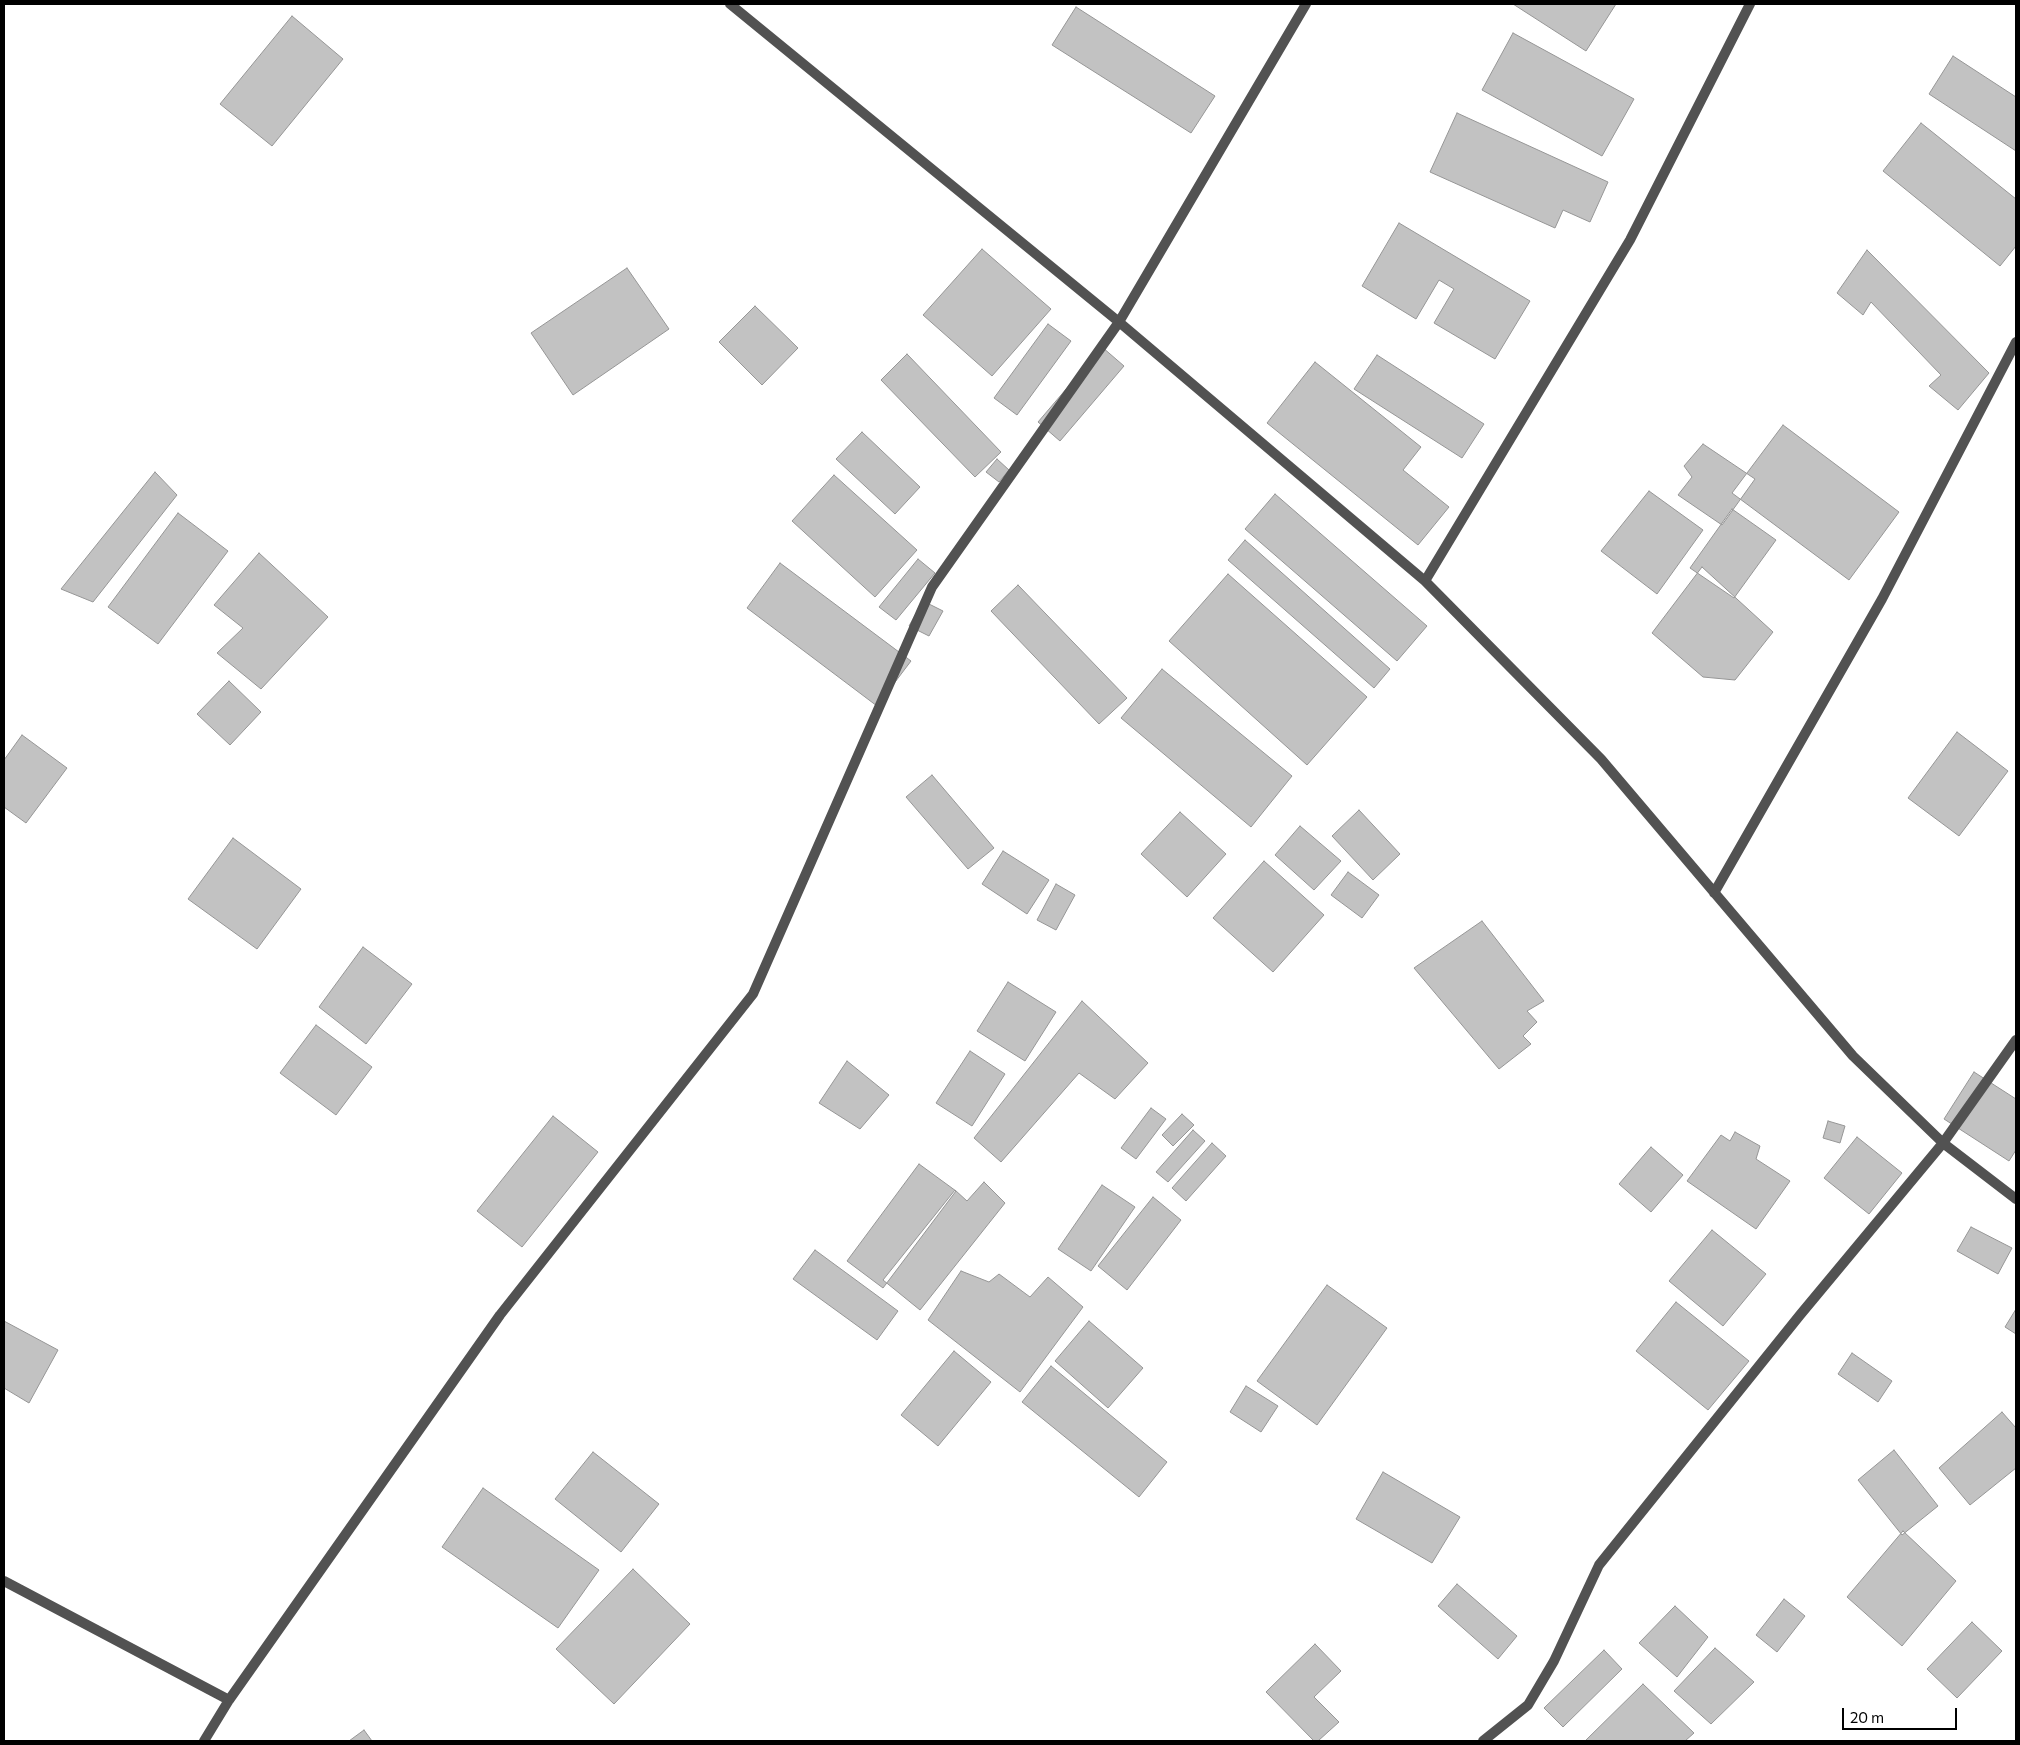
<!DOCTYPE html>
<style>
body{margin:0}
#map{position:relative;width:2020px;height:1745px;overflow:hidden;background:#fff;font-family:Commissioner,sans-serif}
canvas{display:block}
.frame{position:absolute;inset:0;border:5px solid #000;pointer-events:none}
.scale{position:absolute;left:1842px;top:1708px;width:115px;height:22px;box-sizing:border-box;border:2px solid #000;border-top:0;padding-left:6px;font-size:15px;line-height:18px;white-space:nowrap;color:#000;-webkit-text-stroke:4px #fff;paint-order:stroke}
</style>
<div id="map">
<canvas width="2020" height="1745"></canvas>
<div class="frame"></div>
<div class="scale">20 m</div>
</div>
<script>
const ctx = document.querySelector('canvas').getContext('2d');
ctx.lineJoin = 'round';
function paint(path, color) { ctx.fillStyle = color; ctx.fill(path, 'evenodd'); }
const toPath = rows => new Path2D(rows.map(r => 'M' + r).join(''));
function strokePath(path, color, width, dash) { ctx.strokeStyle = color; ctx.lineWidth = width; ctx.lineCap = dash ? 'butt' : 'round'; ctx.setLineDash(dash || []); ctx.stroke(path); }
const building = toPath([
 [1513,4,1616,4,1586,51,1513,4],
 [1076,7,1215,96,1191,133,1052,45,1076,7],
 [292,16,343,59,272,146,220,104,292,16],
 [1513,33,1634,99,1602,156,1482,90,1513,33],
 [1953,56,2016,97,2016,151,1929,94,1953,56],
 [1457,113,1608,182,1590,222,1563,210,1555,228,1430,172,1457,113],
 [1921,123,2016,199,2016,246,2000,266,1883,171,1921,123],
 [1399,223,1530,301,1495,359,1434,323,1454,289,1439,280,1416,319,1362,286,1399,223],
 [982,249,1051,309,992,376,923,315,982,249],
 [1867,250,1989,373,1958,410,1929,386,1941,375,1871,302,1863,315,1837,293,1867,250],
 [627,268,669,329,573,395,531,333,627,268],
 [755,306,798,348,762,385,719,342,755,306],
 [1048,324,1071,341,1017,415,994,398,1048,324],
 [1102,347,1124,366,1060,441,1038,422,1102,347],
 [907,354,1001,452,975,477,881,380,907,354],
 [1377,355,1484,424,1462,458,1354,389,1377,355],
 [1315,362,1421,447,1403,470,1449,507,1418,545,1267,423,1315,362],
 [1783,425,1899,512,1849,580,1732,493,1783,425],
 [862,432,920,487,895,514,836,459,862,432],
 [1703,444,1755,479,1722,525,1678,495,1692,477,1684,466,1703,444],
 [997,459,1009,470,999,482,986,472,997,459],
 [155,472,177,495,93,602,61,589,155,472],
 [834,475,917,550,875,597,792,521,834,475],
 [1649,491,1703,530,1657,594,1601,551,1649,491],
 [1275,494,1427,626,1397,661,1245,529,1275,494],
 [1732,509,1776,540,1734,598,1690,568,1732,509],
 [178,513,228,551,158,644,108,607,178,513],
 [1245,540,1390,669,1374,688,1228,560,1245,540],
 [259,553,328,617,261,689,217,653,243,628,214,605,259,553],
 [918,559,935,573,896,620,879,607,918,559],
 [780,563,911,661,877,706,747,608,780,563],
 [1702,567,1773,632,1735,680,1703,677,1652,633,1702,567],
 [1228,574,1367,697,1307,765,1169,641,1228,574],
 [1018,585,1127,698,1099,724,991,611,1018,585],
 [923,601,943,611,929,636,909,626,923,601],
 [1162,669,1292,776,1251,827,1121,718,1162,669],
 [229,681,261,712,230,745,197,714,229,681],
 [1957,732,2008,771,1959,836,1908,798,1957,732],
 [22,735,67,768,26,823,4,807,4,760,22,735],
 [932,775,994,848,968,869,906,797,932,775],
 [1359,810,1400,854,1373,880,1332,836,1359,810],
 [1180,812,1226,854,1187,897,1141,854,1180,812],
 [1300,826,1341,861,1314,890,1275,855,1300,826],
 [233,838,301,889,257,949,188,899,233,838],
 [1003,851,1049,880,1027,914,982,884,1003,851],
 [1264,861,1324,915,1273,972,1213,918,1264,861],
 [1348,872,1379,895,1362,918,1331,895,1348,872],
 [1056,884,1075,895,1056,930,1037,920,1056,884],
 [1482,921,1544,1001,1527,1011,1537,1022,1523,1036,1531,1044,1499,1069,1414,968,1482,921],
 [363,947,412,984,366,1044,319,1007,363,947],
 [1008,982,1056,1012,1025,1061,977,1031,1008,982],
 [1082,1001,1148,1063,1115,1099,1079,1073,1001,1162,974,1138,1082,1001],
 [316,1025,372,1067,336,1115,280,1073,316,1025],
 [970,1051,1005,1074,972,1126,936,1103,970,1051],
 [847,1061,889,1095,860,1129,819,1103,847,1061],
 [1974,1072,2016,1099,2016,1150,2009,1161,1944,1119,1974,1072],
 [1151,1108,1166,1119,1136,1159,1121,1148,1151,1108],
 [1182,1114,1194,1125,1173,1146,1162,1135,1182,1114],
 [553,1116,598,1152,522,1247,477,1211,553,1116],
 [1828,1121,1845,1126,1840,1143,1823,1138,1828,1121],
 [1193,1130,1205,1141,1168,1182,1156,1172,1193,1130],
 [1735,1132,1760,1146,1756,1159,1790,1181,1756,1229,1687,1181,1721,1135,1730,1141,1735,1132],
 [1857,1137,1902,1173,1869,1214,1824,1178,1857,1137],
 [1212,1143,1226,1156,1186,1201,1172,1188,1212,1143],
 [1651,1147,1683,1175,1651,1212,1619,1184,1651,1147],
 [919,1164,956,1191,883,1288,847,1261,919,1164],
 [984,1182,1005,1203,920,1310,883,1280,955,1190,967,1201,984,1182],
 [1102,1185,1135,1207,1091,1271,1058,1249,1102,1185],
 [1153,1197,1181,1220,1127,1290,1098,1266,1153,1197],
 [1971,1227,2012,1248,1998,1274,1957,1251,1971,1227],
 [1712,1230,1766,1274,1723,1326,1669,1281,1712,1230],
 [815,1250,898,1311,877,1340,793,1279,815,1250],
 [961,1271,989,1282,999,1274,1030,1297,1048,1277,1083,1307,1020,1392,928,1320,961,1271],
 [1327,1285,1387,1328,1317,1425,1257,1381,1327,1285],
 [1676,1302,1749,1361,1708,1410,1636,1351,1676,1302],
 [2016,1309,2016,1334,2005,1327,2016,1309],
 [4,1321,58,1350,29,1403,4,1388,4,1321],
 [1089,1321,1143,1368,1108,1408,1055,1361,1089,1321],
 [954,1351,991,1382,938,1446,901,1415,954,1351],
 [1852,1353,1892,1381,1878,1402,1838,1374,1852,1353],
 [1051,1366,1167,1462,1139,1497,1022,1402,1051,1366],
 [1246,1386,1278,1406,1261,1432,1230,1412,1246,1386],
 [2002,1412,2016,1428,2016,1468,1970,1505,1939,1468,2002,1412],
 [1894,1450,1938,1506,1902,1535,1858,1480,1894,1450],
 [593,1452,659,1504,621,1552,555,1499,593,1452],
 [1383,1472,1460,1517,1432,1563,1356,1519,1383,1472],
 [483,1488,599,1570,558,1628,442,1547,483,1488],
 [1903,1531,1956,1581,1902,1646,1847,1597,1903,1531],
 [633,1569,690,1624,614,1704,556,1649,633,1569],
 [1457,1584,1517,1636,1498,1659,1438,1606,1457,1584],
 [1784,1599,1805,1616,1777,1652,1756,1635,1784,1599],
 [1675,1606,1708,1637,1677,1677,1639,1643,1675,1606],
 [1972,1622,2002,1651,1957,1698,1927,1669,1972,1622],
 [1315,1644,1341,1671,1314,1697,1339,1722,1318,1741,1314,1741,1266,1692,1315,1644],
 [1715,1648,1754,1682,1711,1724,1674,1691,1715,1648],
 [1604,1650,1622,1669,1563,1727,1544,1708,1604,1650],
 [1643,1684,1694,1733,1685,1741,1585,1741,1643,1684],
 [364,1730,372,1741,349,1741,364,1730]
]);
paint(building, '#c2c2c2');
strokePath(building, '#969696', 1);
strokePath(toPath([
 [730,4,1119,322,1425,581,1601,759,1853,1056,1943,1143,2016,1199],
 [1425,581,1630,240,1750,4],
 [1714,893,1882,599,2016,342],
 [4,1581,229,1700],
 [204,1741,229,1700,500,1315,753,994,932,587,1119,322,1306,4],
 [1483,1741,1528,1705,1554,1661,1599,1565,1800,1315,1943,1143,2016,1040]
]), '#525252', 10);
</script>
